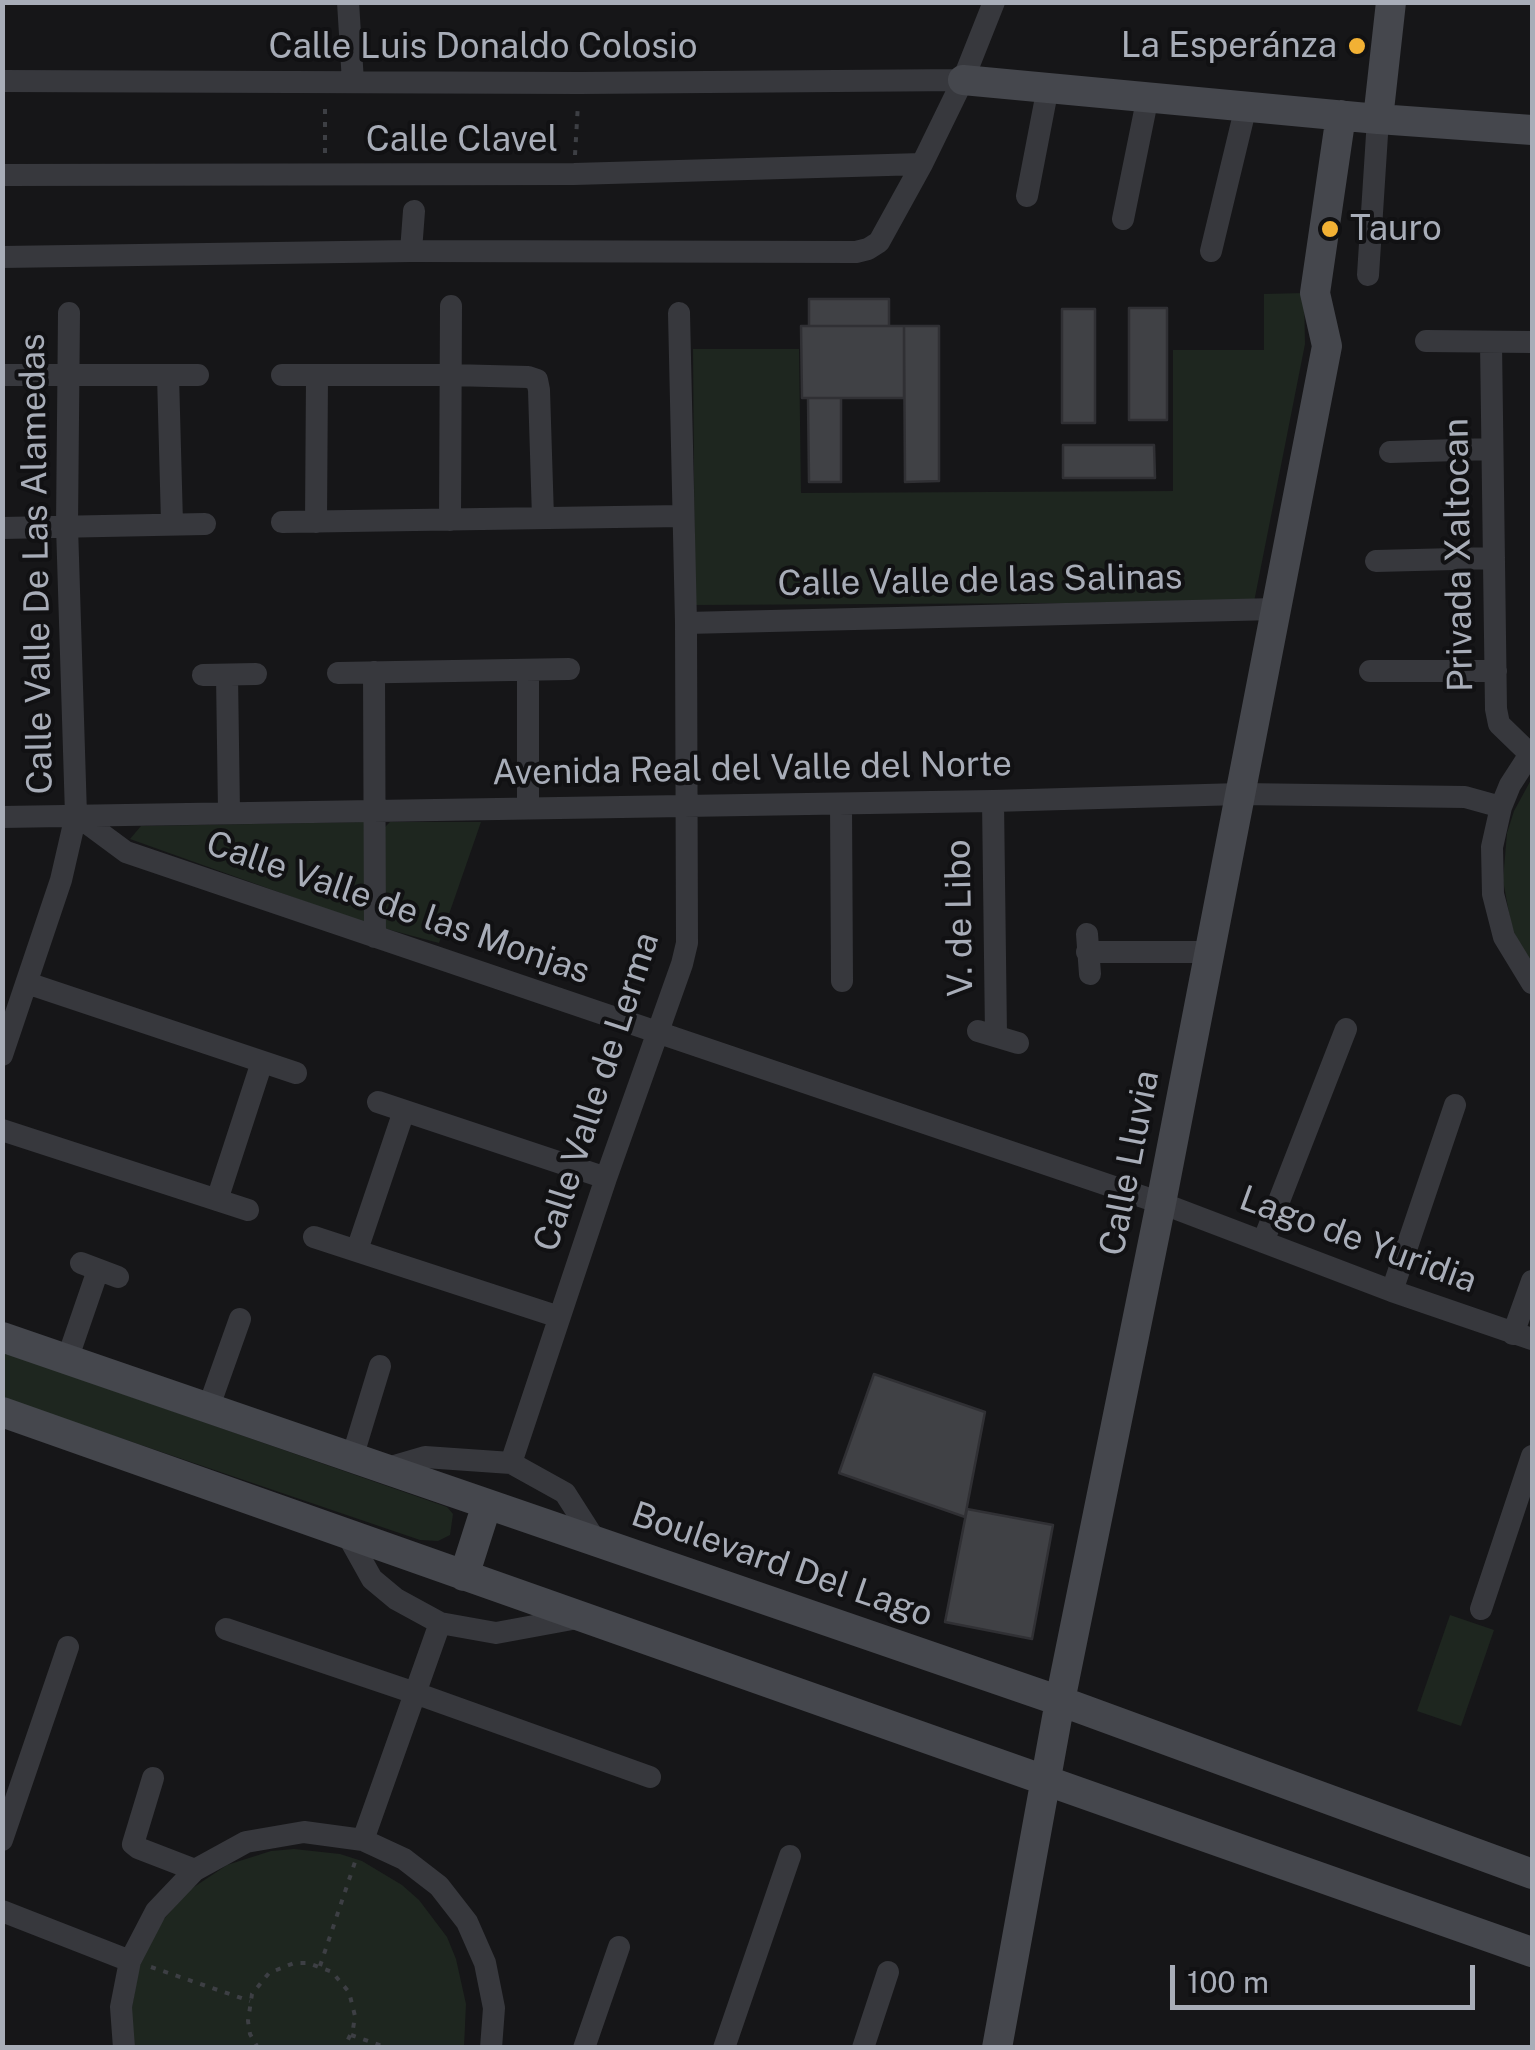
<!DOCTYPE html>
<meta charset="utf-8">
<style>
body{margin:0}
#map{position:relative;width:1535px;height:2050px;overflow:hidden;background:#161618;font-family:"Public Sans",sans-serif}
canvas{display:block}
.frame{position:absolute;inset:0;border:5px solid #a8adb8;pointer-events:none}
.scale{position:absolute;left:1170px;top:1965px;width:305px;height:45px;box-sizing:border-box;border:5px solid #a8adb8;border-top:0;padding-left:12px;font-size:30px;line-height:35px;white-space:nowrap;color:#a8adb8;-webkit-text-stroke:8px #111113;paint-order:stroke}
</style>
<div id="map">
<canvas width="1535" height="2050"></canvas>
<div class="frame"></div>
<div class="scale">100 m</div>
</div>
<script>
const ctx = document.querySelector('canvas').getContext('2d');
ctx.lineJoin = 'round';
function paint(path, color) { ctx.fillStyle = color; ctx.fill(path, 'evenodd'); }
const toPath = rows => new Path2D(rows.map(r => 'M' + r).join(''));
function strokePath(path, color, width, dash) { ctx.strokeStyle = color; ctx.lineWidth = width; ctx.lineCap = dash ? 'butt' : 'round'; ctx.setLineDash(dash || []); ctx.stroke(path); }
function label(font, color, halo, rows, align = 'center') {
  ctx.font = font + ' "Public Sans",sans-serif'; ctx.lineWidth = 8; ctx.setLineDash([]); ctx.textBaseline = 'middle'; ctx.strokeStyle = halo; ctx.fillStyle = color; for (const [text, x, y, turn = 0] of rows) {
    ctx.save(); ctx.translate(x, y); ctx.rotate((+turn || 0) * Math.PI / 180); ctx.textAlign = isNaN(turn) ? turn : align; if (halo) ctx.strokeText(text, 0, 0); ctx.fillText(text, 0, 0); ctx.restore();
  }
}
paint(toPath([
 [1304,293,1305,344,1254,602,695,605,693,349,799,349,801,493,1173,491,1173,350,1264,350,1264,294],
 [1532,778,1532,968,1519,945,1511,924,1503,880,1507,833,1514,811],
 [365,822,365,923,130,839,141,826],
 [390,822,481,822,439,943,383,928,385,827],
 [3,1352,447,1507,453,1514,450,1535,438,1541,420,1540,3,1398],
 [1450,1615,1494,1630,1461,1726,1417,1711],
 [294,1849,340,1854,362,1861,402,1885,419,1900,447,1937,456,1959,466,2004,464,2047,134,2048,131,2013,139,1967,158,1926,188,1891,227,1865,271,1851]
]), '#1e261f');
const building = toPath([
 [809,299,889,299,889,326,809,326,809,299],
 [1129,308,1167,308,1167,420,1129,420,1129,308],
 [1062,309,1095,309,1095,423,1062,423,1062,309],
 [801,326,904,326,904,398,802,398,801,326],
 [904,326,939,326,939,481,905,482,904,326],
 [808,398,841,398,841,482,809,482,808,398],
 [1063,445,1154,445,1155,478,1063,478,1063,445],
 [874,1374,985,1412,965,1517,839,1473,874,1374],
 [967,1509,1053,1525,1032,1639,945,1622,967,1509]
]);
paint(building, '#404145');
strokePath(building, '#303034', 2.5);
strokePath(toPath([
 [325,153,325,102],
 [575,155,578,104],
 [320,1966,355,1862],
 [151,1967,250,2001],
 [351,2035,388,2048],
 [258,2048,250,2034,248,2021,252,1994,269,1973,294,1963,308,1963,332,1972,349,1992,355,2016,353,2029,344,2048]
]), '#3d3f44', 4, [5, 8]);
strokePath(toPath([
 [348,2,353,82],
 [2,81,580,83,963,80],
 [2,175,574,174,922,164],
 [1027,196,1048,87],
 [1123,219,1148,96],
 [411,251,414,211],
 [1211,251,1246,106],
 [2,257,411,251,856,252,868,249,879,242,922,164,963,80,994,2],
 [1368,275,1378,119],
 [1426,341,1532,342],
 [1491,343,1496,709,1499,724,1530,754],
 [2,375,198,375],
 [168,375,172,523],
 [282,375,451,375,528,377,537,380,539,390,543,518],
 [1390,452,1492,449],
 [450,520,451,306],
 [282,522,682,516],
 [316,522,317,376],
 [2,528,205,524],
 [1376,561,1494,558],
 [686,623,1276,609],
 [528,670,528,807],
 [1370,671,1496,671],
 [374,672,375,937],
 [338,673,569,669],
 [203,675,256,674],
 [227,675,229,812],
 [1532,751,1510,785,1501,807,1492,847,1493,894,1504,937,1532,983],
 [993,801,996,1035],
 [841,804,842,981],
 [76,815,126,852,1161,1203,1392,1291,1532,1339],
 [2,817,993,801,1240,794,1465,797,1501,807],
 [1087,934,1090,974],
 [1087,952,1209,952],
 [27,983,296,1073],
 [978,1031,1018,1043],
 [2,1055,61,880,76,815,67,526,69,313],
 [378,1102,606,1178],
 [2,1130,248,1210],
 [217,1200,262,1062],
 [314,1237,559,1317],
 [1263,1242,1346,1029],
 [357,1250,404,1111],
 [81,1263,118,1277],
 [1392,1291,1455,1105],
 [1513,1334,1532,1281],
 [67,1360,98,1270],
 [208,1409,240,1319],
 [352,1458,380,1366],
 [511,1463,606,1178,682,964,687,943,686,623,679,313],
 [384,1469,425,1457,511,1463,565,1493,595,1540],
 [348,1536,372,1579,396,1599,440,1623,496,1633,583,1617],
 [1481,1609,1532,1456],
 [226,1629,415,1693,650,1777],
 [153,1778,133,1844,138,1848,195,1870],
 [2,1840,68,1647],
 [363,1840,440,1623],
 [2,1911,130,1961],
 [124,2048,121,2007,130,1961,156,1911,195,1870,246,1842,304,1832,363,1840,404,1859,439,1886,467,1922,485,1963,494,2008,491,2048],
 [584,2048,619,1947],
 [724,2048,790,1856],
 [863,2048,888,1972]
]), '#37383d', 22);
strokePath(toPath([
 [963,80,1378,119,1532,130],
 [1378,119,1391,2],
 [2,1337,1060,1701,1532,1874],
 [2,1412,1532,1952],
 [464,1576,487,1504],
 [997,2048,1060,1701,1161,1203,1327,346,1315,293,1341,115]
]), '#45474d', 30);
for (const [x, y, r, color] of [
 [1357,46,10,"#f2b134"],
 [1330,229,10,"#f2b134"]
]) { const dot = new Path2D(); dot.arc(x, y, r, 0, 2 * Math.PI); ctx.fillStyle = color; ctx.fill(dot); strokePath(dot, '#111113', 4); }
label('35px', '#a8adb8', '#111113', [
 ["La Esperánza",1337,46],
 ["Tauro",1350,229,"left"]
], 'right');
label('35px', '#a8adb8', '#111113', [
 ["Calle Luis Donaldo Colosio",483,47],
 ["Calle Clavel",462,140],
 ["Privada Xaltocan",1459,555,-91],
 ["Calle Valle De Las Alamedas",37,564,-91],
 ["Calle Valle de las Salinas",980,581,-1],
 ["Avenida Real del Valle del Norte",752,769,-1],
 ["Calle Valle de las Monjas",398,908,19],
 ["V. de Libo",960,918,-91],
 ["Calle Valle de Lerma",597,1092,-72],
 ["Calle Lluvia",1130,1163,-79],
 ["Lago de Yuridia",1358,1240,20],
 ["Boulevard Del Lago",782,1565,19]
]);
</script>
